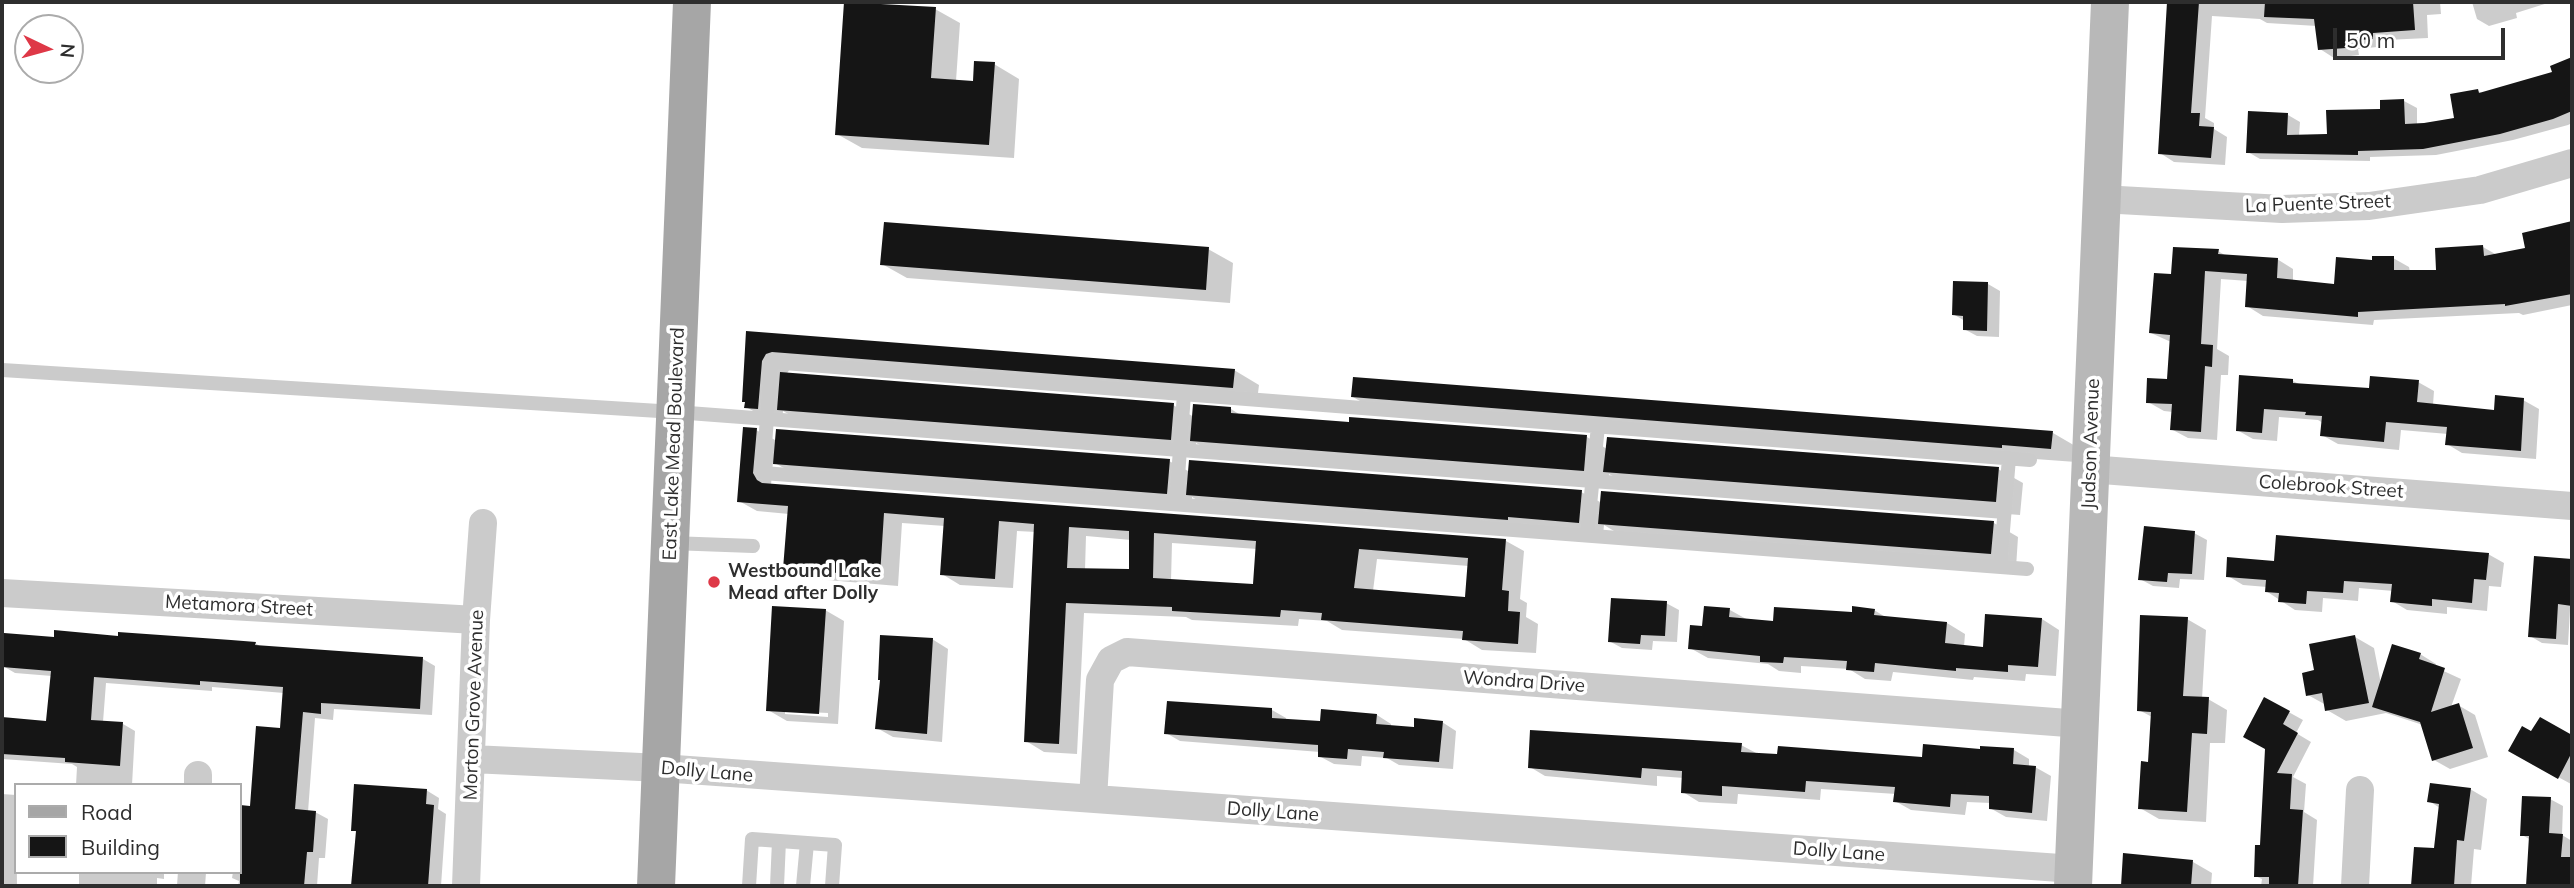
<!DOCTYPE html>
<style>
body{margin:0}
#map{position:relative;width:2574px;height:888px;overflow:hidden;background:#fff;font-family:Mulish,sans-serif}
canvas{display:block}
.frame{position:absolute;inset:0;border:4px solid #2e2e2e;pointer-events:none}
.legend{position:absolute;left:14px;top:783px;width:228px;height:91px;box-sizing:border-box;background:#fff;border:2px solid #ababab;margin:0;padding:9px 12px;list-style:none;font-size:21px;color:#2e2e2e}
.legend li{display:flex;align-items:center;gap:14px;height:35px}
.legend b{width:35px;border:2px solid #ababab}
.north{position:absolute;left:14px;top:14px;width:70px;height:70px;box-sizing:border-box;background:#fff;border:2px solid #ababab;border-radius:50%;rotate:95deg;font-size:19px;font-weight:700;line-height:28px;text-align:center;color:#2e2e2e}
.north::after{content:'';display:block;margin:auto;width:24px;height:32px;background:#de3847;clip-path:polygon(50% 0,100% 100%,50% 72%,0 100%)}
.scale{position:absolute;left:2333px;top:28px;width:172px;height:32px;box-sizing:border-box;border:4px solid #2e2e2e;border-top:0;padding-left:9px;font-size:21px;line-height:24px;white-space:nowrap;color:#2e2e2e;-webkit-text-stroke:5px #fff;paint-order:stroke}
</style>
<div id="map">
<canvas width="2574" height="888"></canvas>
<div class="frame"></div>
<ul class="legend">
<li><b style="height:9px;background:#a6a6a6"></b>Road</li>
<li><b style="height:19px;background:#151515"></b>Building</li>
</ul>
<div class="north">N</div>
<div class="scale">50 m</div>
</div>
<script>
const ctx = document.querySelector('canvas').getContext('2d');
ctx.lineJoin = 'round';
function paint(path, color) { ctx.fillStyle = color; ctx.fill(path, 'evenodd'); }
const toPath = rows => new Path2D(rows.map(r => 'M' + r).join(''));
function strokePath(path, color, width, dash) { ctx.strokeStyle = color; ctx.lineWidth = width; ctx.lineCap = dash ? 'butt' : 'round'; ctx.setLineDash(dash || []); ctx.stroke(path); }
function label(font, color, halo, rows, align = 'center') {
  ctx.font = font + ' Mulish,sans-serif'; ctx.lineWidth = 7; ctx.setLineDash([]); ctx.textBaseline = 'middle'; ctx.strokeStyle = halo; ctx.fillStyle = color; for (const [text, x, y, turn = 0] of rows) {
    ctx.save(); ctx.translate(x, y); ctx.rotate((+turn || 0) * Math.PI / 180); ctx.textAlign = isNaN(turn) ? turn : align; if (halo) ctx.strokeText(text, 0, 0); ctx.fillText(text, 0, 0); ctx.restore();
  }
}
paint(toPath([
 [2168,2,2440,2,2441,14,2427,15,2428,38,2386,40,2387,46,2358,49,2359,55,2334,58,2320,49,2317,26,2267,23,2260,19,2212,16,2205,118,2214,123,2214,129,2227,137,2225,165,2174,162,2160,153],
 [2472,2,2551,2,2516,13,2517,18,2489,26,2477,19],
 [935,9,960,23,956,81,975,83,994,64,1019,79,1014,158,862,148,837,134],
 [2572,59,2572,123,2568,125,2513,140,2436,155,2370,157,2370,161,2260,159,2248,152,2288,115,2300,122,2299,136,2328,136,2404,101,2417,108,2417,125,2456,119,2478,91,2483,94,2554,73,2552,67],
 [2572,223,2572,305,2523,315,2519,313,2374,320,2373,325,2263,316,2247,306,2248,281,2221,279,2217,349,2229,356,2228,375,2221,375,2217,440,2188,438,2171,429,2173,412,2164,411,2148,402,2169,381,2171,342,2151,333,2173,276,2218,251,2228,257,2277,259,2293,269,2293,282,2335,286,2374,262,2393,258,2409,267,2410,272,2438,271,2483,247,2497,255,2527,249,2524,235],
 [1208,249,1233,263,1230,303,907,278,882,264],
 [1988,284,2000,291,1999,337,1977,336,1964,329,1965,321,1953,314],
 [748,332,1234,370,1259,385,1257,401,791,367,786,375,1173,405,1194,417,1231,409,1242,416,1350,424,1351,419,1587,437,1607,449,1998,469,2023,483,2020,515,1630,485,1609,474,1608,484,1217,454,1196,443,1195,453,804,423,783,411,782,422,771,421,746,407,747,403,743,401],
 [2293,381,2301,385,2371,390,2418,382,2434,391,2433,405,2495,412,2523,400,2539,409,2536,459,2462,453,2447,444,2448,434,2401,430,2399,450,2338,444,2322,435,2323,423,2318,420,2279,417,2277,441,2253,439,2237,430],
 [1353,397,2053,433,2077,447,2076,462,1377,411],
 [756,430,777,441,1169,461,1190,472,1581,492,1602,503,1994,523,2018,537,2016,568,1624,537,1604,525,1603,536,1213,509,1192,497,1192,507,800,477,773,462,771,485,1506,541,1524,551,1520,599,1527,603,1526,617,1538,624,1536,653,1482,650,1464,639,1342,630,1327,621,1299,619,1298,626,1192,620,1186,617,1084,613,1077,754,1044,752,1026,741,1036,532,1017,531,1013,588,960,585,942,574,945,526,902,523,898,586,803,578,785,568,789,514,757,511,739,501],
 [1086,536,1131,540,1131,571,1085,570],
 [1172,543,1257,549,1255,586,1171,581],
 [1377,559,1469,566,1467,599,1373,591],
 [2194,533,2207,540,2204,580,2180,579,2179,588,2153,586,2140,579],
 [2488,554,2504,563,2501,587,2489,586,2487,611,2447,607,2447,614,2407,610,2392,601,2393,591,2359,588,2358,601,2323,598,2322,612,2295,610,2266,591,2267,587,2243,585,2228,576,2276,563],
 [2536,558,2572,560,2572,611,2570,610,2568,645,2542,643,2530,636],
 [1666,603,1679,610,1677,642,1653,641,1652,650,1622,648,1609,641],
 [825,610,844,621,838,724,787,721,768,710],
 [785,711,828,713,828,717,785,714],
 [1730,610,1748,620,1775,623,1874,610,1887,618,1947,623,1965,634,1964,647,1984,649,2042,619,2059,630,2056,676,2026,674,2025,681,1974,677,1973,680,1893,672,1891,681,1865,679,1849,669,1801,666,1801,673,1779,671,1768,664,1708,658,1690,648,1704,628],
 [2187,619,2206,630,2202,699,2208,699,2227,710,2225,743,2210,743,2206,822,2159,819,2140,808,2150,764,2152,717,2139,710],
 [2355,637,2374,648,2381,684,2420,654,2436,664,2435,667,2461,679,2451,707,2458,705,2475,715,2488,757,2450,769,2434,760,2423,725,2386,713,2346,721,2327,710,2326,705,2308,695,2316,671],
 [120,638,255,643,263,648,423,659,435,666,432,715,334,709,333,720,315,718,308,812,315,812,328,819,325,858,319,858,317,886,238,886,239,881,232,878,233,872,240,872,240,807,251,808,281,730,284,693,212,687,212,691,106,683,103,722,123,724,135,731,132,785,76,785,77,767,72,764,2,759,2,719,48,722,52,676,15,673,3,666,55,639],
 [932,639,948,649,942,742,893,737,877,728],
 [2265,699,2303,720,2296,733,2311,742,2293,777,2306,784,2304,812,2317,820,2313,886,2261,886,2262,879,2255,876,2262,847,2267,749],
 [1272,710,1286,718,1286,721,1322,723,1377,715,1391,724,1391,727,1415,729,1442,722,1456,731,1453,769,1399,765,1387,758,1362,756,1361,766,1334,764,1319,756,1320,752,1180,741,1166,733],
 [2522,728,2572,754,2571,784,2510,751],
 [1741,745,1758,754,1924,759,1982,751,2014,750,2029,759,2029,767,2035,767,2051,776,2047,821,2006,817,1990,808,1991,803,1967,802,1965,815,1911,810,1895,801,1896,794,1821,789,1820,800,1738,794,1737,804,1699,802,1683,792,1684,778,1657,776,1657,786,1545,776,1530,767],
 [2470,789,2487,799,2481,850,2474,849,2471,886,2413,886,2416,849,2435,850,2440,808,2429,801],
 [426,790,439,798,438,809,446,814,441,886,353,886,357,832,353,830],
 [2,794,16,795,17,886,2,886],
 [2550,799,2563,806,2562,835,2572,841,2572,886,2528,886,2531,840,2522,835],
 [2125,855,2193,862,2212,873,2211,886,2123,886],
 [79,872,164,872,164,879,157,878,157,886,79,886]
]), '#0003');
paint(toPath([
 [844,2,936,7,931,78,973,81,974,61,995,62,989,145,835,135],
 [2167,2,2199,2,2191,113,2200,113,2199,126,2214,127,2211,158,2158,154],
 [2265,2,2413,2,2415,30,2373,33,2373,39,2345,41,2346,48,2318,50,2314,19,2264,17],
 [2572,57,2572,111,2553,119,2500,134,2423,149,2358,151,2358,155,2246,153,2248,111,2288,113,2287,135,2327,134,2326,110,2380,109,2380,100,2404,99,2405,124,2424,123,2454,118,2450,94,2478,89,2479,93,2552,72,2550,66],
 [2572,221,2572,294,2505,306,2505,304,2358,312,2358,317,2245,307,2247,274,2205,271,2201,344,2213,345,2212,367,2205,366,2201,432,2170,430,2172,404,2146,403,2147,378,2167,379,2170,335,2149,333,2154,273,2171,274,2173,247,2219,249,2218,254,2278,258,2277,278,2334,284,2336,257,2372,260,2372,256,2394,256,2394,270,2436,270,2435,248,2483,245,2484,256,2525,248,2522,233],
 [884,222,1209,247,1206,290,880,265],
 [1953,281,1988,282,1987,331,1963,330,1963,316,1952,315],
 [746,331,1235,369,1233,388,772,352,766,354,762,361,758,409,744,408,745,402,742,402],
 [780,372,1174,403,1171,440,777,410],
 [2239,375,2293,379,2293,383,2369,388,2370,376,2419,380,2417,402,2494,410,2495,395,2524,398,2521,451,2445,445,2447,427,2386,422,2384,442,2320,436,2322,416,2305,415,2306,412,2264,409,2262,433,2236,431],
 [1353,377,2053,431,2051,449,2002,445,2002,448,1351,397],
 [1193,404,1231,407,1231,413,1349,422,1349,417,1587,435,1584,471,1190,441],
 [743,427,757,428,753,473,757,480,762,483,1506,539,1502,590,1509,591,1508,611,1520,612,1518,644,1462,640,1463,631,1321,620,1322,613,1281,610,1280,617,1172,611,1172,607,1066,603,1059,744,1024,742,1034,524,999,521,995,579,940,575,944,518,884,513,880,576,783,569,788,506,737,502],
 [1069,527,1129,531,1129,569,1067,568],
 [1154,533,1256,541,1253,584,1153,578],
 [1359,549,1468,558,1465,597,1354,588],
 [776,429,1170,459,1167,494,773,464],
 [1607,437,1999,467,1996,502,1603,472],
 [1189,460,1582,490,1579,523,1508,517,1508,520,1186,495],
 [1601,491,1994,521,1991,554,1598,524],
 [2144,526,2195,531,2192,574,2168,573,2167,582,2138,580],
 [2276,535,2489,553,2486,580,2474,579,2472,603,2432,599,2432,606,2390,602,2392,584,2344,581,2343,593,2307,591,2306,604,2278,602,2279,593,2265,592,2266,580,2226,577,2227,557,2274,561],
 [2534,556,2572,559,2572,606,2558,604,2556,639,2528,637],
 [1611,598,1667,601,1665,636,1641,635,1640,644,1608,642],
 [772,606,826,609,819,714,766,711],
 [1704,606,1730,608,1729,617,1773,621,1774,607,1852,612,1852,606,1875,609,1874,615,1947,622,1945,643,1983,647,1985,614,2042,618,2038,667,2008,665,2008,672,1956,668,1956,671,1875,663,1874,672,1846,670,1847,661,1784,657,1783,663,1760,662,1760,656,1688,649,1690,625,1702,626],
 [2140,615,2188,617,2183,696,2209,697,2207,734,2192,733,2187,812,2138,809,2141,761,2148,762,2151,712,2137,711],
 [54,630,118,636,118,632,231,640,256,642,255,645,423,657,420,709,321,703,321,714,303,712,295,809,316,811,313,852,307,852,304,886,240,886,240,805,250,806,256,726,280,728,283,687,200,681,200,685,94,677,91,720,123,722,120,766,65,762,65,758,2,754,2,717,46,721,51,671,2,667,4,633,54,637],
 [880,635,933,638,927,734,875,729,880,680,878,680],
 [2355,635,2369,703,2325,711,2322,693,2306,696,2302,673,2314,670,2309,644],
 [2392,644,2421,653,2419,659,2445,668,2431,712,2459,703,2473,748,2432,761,2420,722,2372,707],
 [2264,697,2290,711,2283,724,2298,733,2277,773,2292,774,2290,809,2303,810,2298,886,2269,886,2269,877,2254,877,2255,845,2260,845,2265,749,2243,737],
 [1167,701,1272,708,1272,718,1320,721,1321,709,1377,714,1376,724,1414,727,1414,718,1443,721,1439,762,1383,758,1384,752,1348,749,1347,759,1318,757,1318,745,1164,734],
 [2540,717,2572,735,2572,752,2558,779,2508,751,2522,726,2531,731],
 [1530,730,1742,743,1741,752,1777,754,1778,746,1922,757,1923,744,1980,749,1980,746,2014,748,2013,764,2036,766,2032,813,1989,809,1989,796,1951,794,1950,807,1893,802,1895,787,1806,781,1805,792,1722,786,1722,796,1681,793,1682,771,1642,768,1641,778,1528,768],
 [2430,783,2471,788,2464,841,2457,840,2454,886,2411,886,2414,847,2434,848,2439,804,2427,802],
 [354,784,427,789,426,804,434,805,428,886,351,886,356,831,351,831],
 [2522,796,2551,797,2549,833,2563,834,2561,857,2572,857,2572,886,2526,886,2529,836,2520,836],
 [2123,853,2193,860,2191,886,2121,886]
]), '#151515');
strokePath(toPath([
 [2,370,675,412,2005,512],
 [1176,504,1184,394],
 [1587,535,1598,426],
 [671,543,753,546],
 [2000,567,2009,458],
 [2027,569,763,473,771,362,2030,460],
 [749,886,752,839,835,845,832,886],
 [777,886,779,841],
 [803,886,807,843]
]), '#cbcbcb', 14);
strokePath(toPath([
 [2101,199,2282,209,2369,206,2480,190,2572,163],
 [2089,469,2572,506],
 [2,593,476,620],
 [472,759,661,768,2074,869],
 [198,785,198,775],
 [1093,799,1100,680,1111,660,1127,652,2081,724],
 [191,886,192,872],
 [466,886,476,620,483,523],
 [2355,886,2360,790]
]), '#cbcbcb', 28);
strokePath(toPath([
 [2073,886,2110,2]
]), '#b8b8b8', 38);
strokePath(toPath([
 [656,886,692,2]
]), '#a6a6a6', 38);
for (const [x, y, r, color] of [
 [714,582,7,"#de3847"]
]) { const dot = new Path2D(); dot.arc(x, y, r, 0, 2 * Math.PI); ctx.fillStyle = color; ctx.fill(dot); strokePath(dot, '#fff', 2.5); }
label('19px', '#2e2e2e', '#fff', [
 ["La Puente Street",2318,204,-2],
 ["East Lake Mead Boulevard",674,444,-88],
 ["Judson Avenue",2091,444,-88],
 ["Colebrook Street",2331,487,4],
 ["Metamora Street",239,606,3],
 ["Wondra Drive",1524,682,4],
 ["Morton Grove Avenue",474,705,-88],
 ["Dolly Lane",707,772,5],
 ["Dolly Lane",1273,812,4],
 ["Dolly Lane",1839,852,4]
]);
label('bold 19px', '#2e2e2e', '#fff', [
 ["Westbound Lake",728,571],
 ["Mead after Dolly",728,593]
], 'left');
</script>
